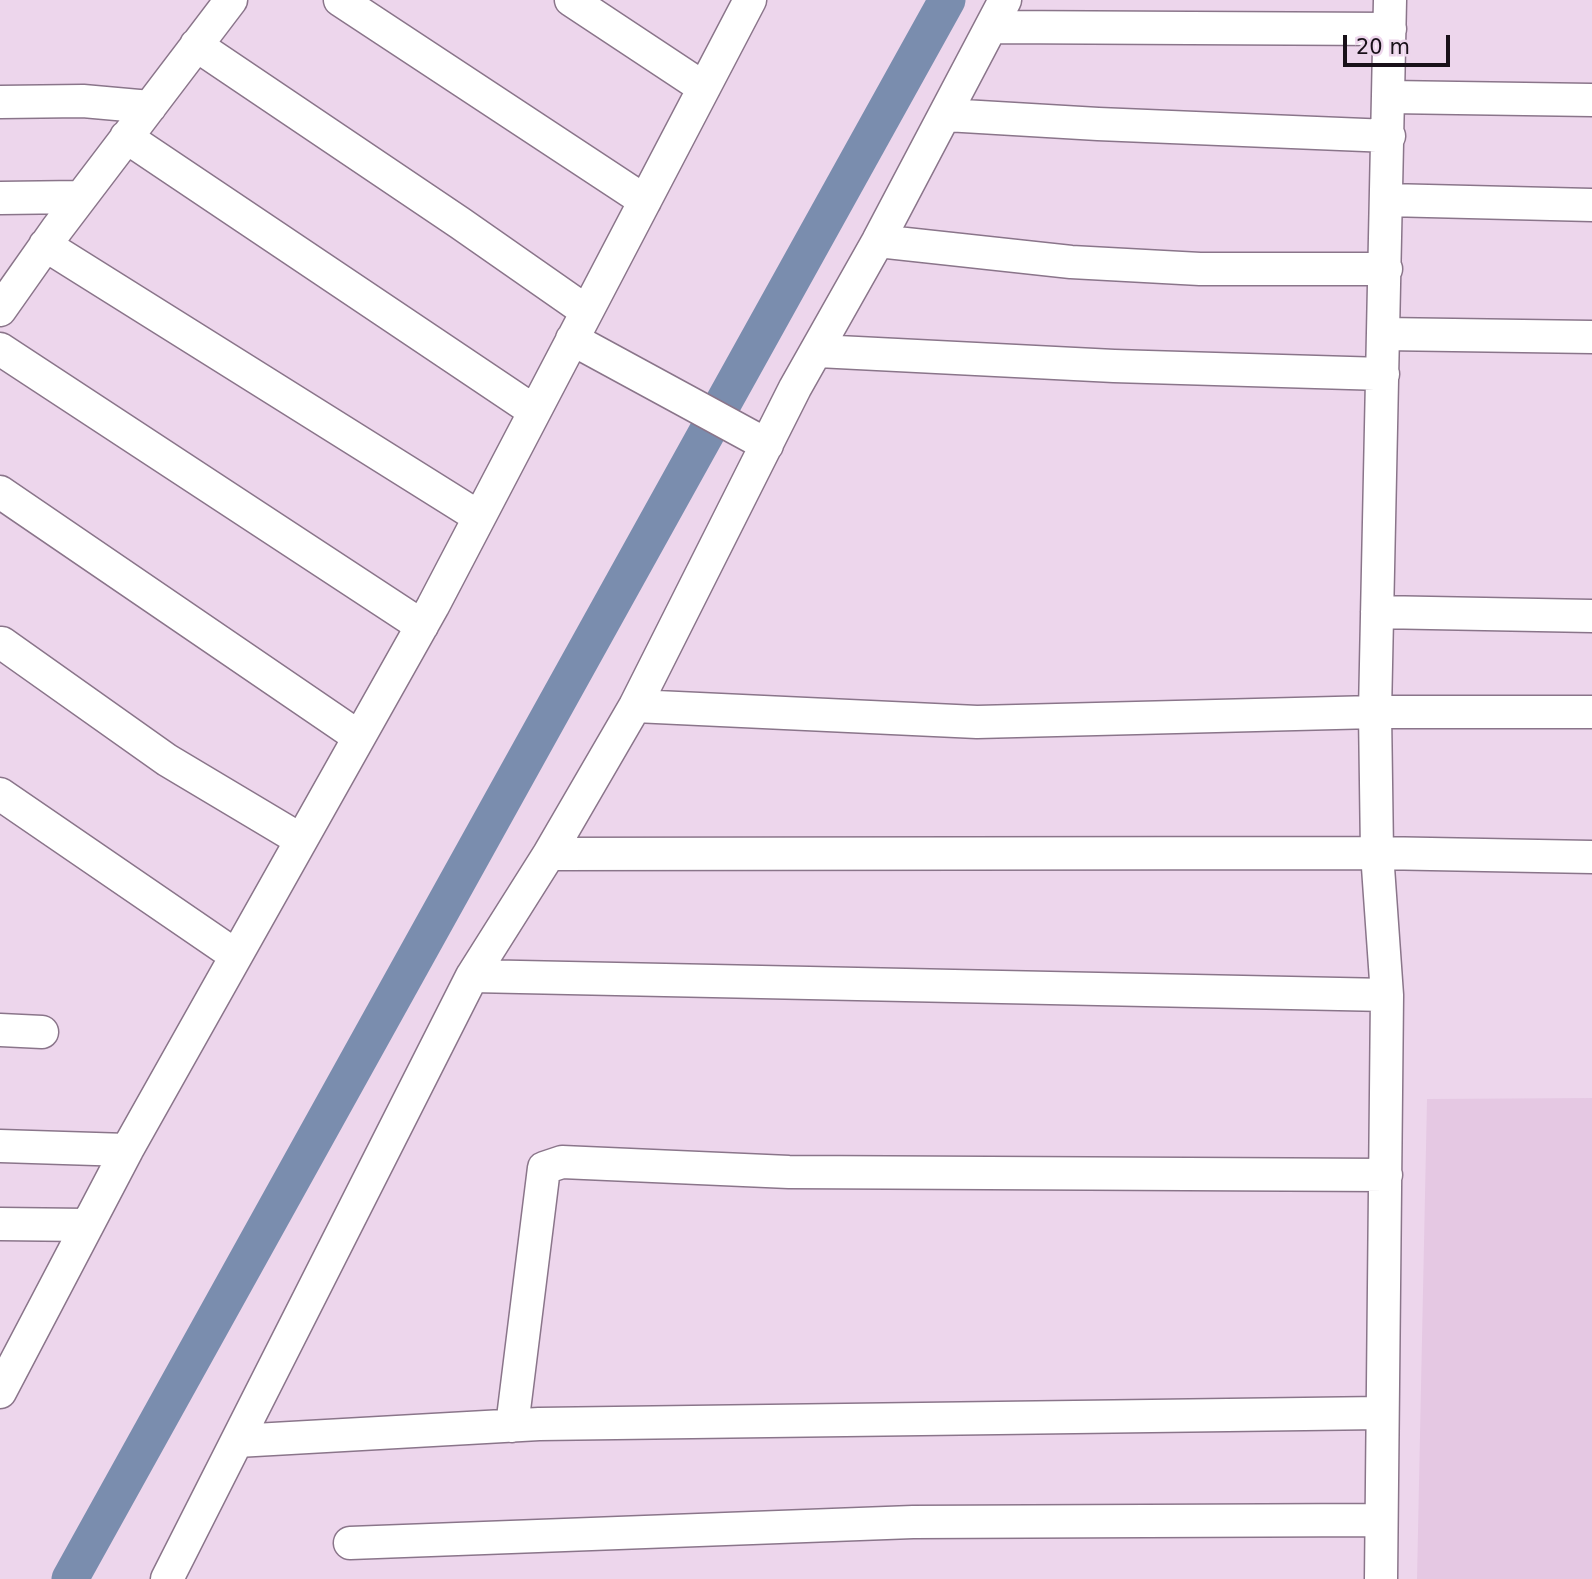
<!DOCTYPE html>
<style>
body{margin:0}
#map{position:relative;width:1592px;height:1579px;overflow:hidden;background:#edd6ec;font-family:"DejaVu Sans",sans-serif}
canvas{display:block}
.scale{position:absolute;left:1343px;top:35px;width:107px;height:32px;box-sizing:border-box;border:4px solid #191119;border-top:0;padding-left:9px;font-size:21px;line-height:24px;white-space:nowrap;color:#191119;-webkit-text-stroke:5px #edd6ec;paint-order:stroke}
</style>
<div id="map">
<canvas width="1592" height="1579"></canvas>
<div class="scale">20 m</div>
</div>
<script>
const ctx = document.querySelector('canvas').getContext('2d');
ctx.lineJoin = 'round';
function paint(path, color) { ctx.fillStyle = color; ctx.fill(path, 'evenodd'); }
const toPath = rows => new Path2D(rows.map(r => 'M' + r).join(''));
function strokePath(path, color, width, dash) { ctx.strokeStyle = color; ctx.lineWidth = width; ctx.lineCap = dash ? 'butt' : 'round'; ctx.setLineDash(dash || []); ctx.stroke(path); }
paint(toPath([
 [1592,1098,1592,1579,1417,1579,1427,1099]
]), '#e5c8e3');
strokePath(toPath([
 [70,1579,947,0]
]), '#7a8dae', 37);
const street = toPath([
 [340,0,645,201],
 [571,0,704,88],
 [991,27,1390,29],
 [196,45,460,223,586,311],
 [1390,97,1592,100],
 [0,102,83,101,150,107],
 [946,115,1098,124,1389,136],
 [126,137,534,411],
 [0,198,80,197],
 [1387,200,1592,205],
 [878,241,1071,262,1200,269,1386,269],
 [45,245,479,517],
 [0,310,57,229,231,0],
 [1384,334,1592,337],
 [572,339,767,445],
 [0,349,422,626],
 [818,351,1114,366,1383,374],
 [0,492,359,737],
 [1377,612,1592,616],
 [2,643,167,760,301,840],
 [635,706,977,722,1375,712,1592,712],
 [0,794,235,955],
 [549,854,1377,853,1592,857],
 [472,976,1387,995],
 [0,1030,42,1032],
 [0,1146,127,1150],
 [0,1224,87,1225],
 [0,1392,127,1150,433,606,750,0],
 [512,1426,544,1168,562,1162,789,1172,1386,1175],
 [237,1441,539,1424,1381,1413],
 [350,1543,913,1522,1380,1520],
 [167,1579,472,976,549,854,635,706,795,388,878,241,1005,0],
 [1381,1579,1387,995,1377,853,1375,712,1390,0]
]);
strokePath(street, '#8a758a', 35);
strokePath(street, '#fff', 32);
</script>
